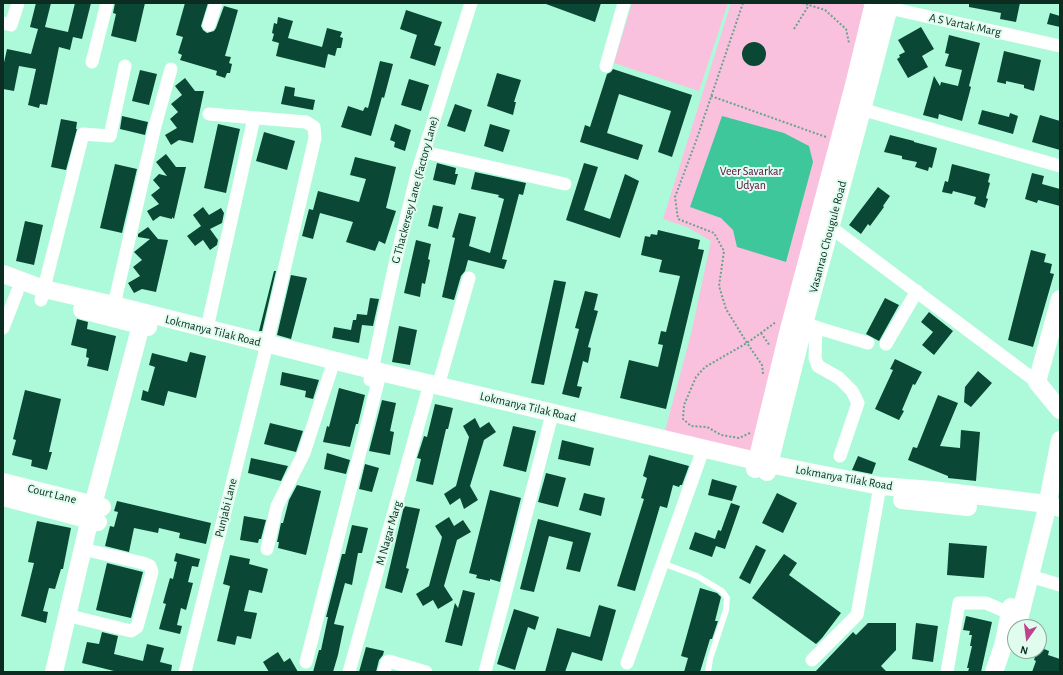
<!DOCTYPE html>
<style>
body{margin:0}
#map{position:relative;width:1063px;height:675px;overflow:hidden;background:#adfadb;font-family:"Alegreya Sans",sans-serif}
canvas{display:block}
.frame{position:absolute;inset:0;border:4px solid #0c2c21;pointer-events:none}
.north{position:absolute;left:1007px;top:619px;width:40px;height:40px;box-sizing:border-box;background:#dffcef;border:1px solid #8ba99d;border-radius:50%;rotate:194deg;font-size:11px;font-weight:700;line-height:16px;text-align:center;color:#0c2c21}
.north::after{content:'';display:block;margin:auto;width:14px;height:18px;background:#c0418d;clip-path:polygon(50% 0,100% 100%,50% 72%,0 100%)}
</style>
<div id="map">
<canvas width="1063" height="675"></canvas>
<div class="frame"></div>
<div class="north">N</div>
</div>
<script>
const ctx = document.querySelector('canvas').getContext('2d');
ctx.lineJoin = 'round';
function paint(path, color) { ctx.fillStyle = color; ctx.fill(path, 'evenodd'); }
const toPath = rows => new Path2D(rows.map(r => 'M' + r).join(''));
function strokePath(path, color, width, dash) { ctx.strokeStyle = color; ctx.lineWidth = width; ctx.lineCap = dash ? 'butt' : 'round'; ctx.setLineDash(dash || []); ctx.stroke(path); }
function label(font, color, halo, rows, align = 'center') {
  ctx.font = font + ' "Alegreya Sans",sans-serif'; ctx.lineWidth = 4; ctx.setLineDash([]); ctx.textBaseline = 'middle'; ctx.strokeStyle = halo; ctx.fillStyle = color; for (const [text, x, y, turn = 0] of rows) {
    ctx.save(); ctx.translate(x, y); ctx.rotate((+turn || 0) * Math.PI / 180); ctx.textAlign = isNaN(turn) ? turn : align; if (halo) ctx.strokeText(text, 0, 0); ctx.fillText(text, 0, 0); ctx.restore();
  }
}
paint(toPath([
 [632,3,728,3,699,91,614,63],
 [731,3,857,3,869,6,755,454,665,431,692,330,711,241,687,227,663,219]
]), '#f9c1dd');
paint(toPath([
 [722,116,784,133,809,146,813,162,786,262,737,247,733,230,721,218,690,207]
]), '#3ec79b');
paint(toPath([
 [36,3,51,3,45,27,68,32,75,3,91,3,82,39,73,37,70,50,59,47,47,105,40,104,39,108,28,105,36,69,19,66,14,91,3,89,3,67,7,49,31,54,38,29,30,27],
 [115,3,145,3,136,42,111,36,116,14,113,13],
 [185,3,208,3,201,26,203,30,207,33,214,31,216,28,224,6,238,10,225,56,231,57,229,63,232,64,230,73,227,73,225,78,216,75,217,71,180,60,182,55,178,53,183,37,176,35],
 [546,3,601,3,595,22,546,4],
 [969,3,1020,3,1016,22,1000,19,1001,13,969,7],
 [406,10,442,22,434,45,441,47,435,66,410,58,417,35,400,29],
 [1050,13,1060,16,1060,27,1047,24],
 [278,17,293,21,288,38,322,47,327,28,342,32,340,37,343,38,341,48,337,48,335,56,328,54,325,68,276,56,279,43,272,41,274,34,272,33,274,23,277,24],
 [921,27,934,49,922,56,928,67,908,78,897,59,900,57,899,55,905,52,898,40],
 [949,35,980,43,969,86,971,87,962,121,939,114,938,119,923,115,934,76,940,86,941,82,958,86,962,70,945,66,949,54,945,53],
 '742 54a12 12 0 1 1 24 0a12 12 0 1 1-24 0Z',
 [1004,51,1041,60,1034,91,1024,88,1024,85,1006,81,1006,84,997,82],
 [380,61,393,64,384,98,382,97,371,136,341,127,348,106,363,111,365,107,368,108],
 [613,69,692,95,672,157,658,152,671,111,619,94,607,133,643,145,638,160,580,142,585,125,590,127,607,74,611,72],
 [140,70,157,74,149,105,132,101],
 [497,73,521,80,514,102,516,102,513,115,487,106],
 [185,78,195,91,204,91,193,143,179,140,171,145,165,135,177,128,170,119,178,112,171,104,182,95,175,86],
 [409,79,429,85,421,111,401,105],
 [285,86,295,88,294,96,315,100,313,110,281,104],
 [455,104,472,110,465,132,447,126],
 [982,110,1009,117,1010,113,1018,116,1013,134,978,124],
 [1040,115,1060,121,1060,150,1032,142],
 [122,116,148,122,145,135,120,129],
 [61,119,77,122,76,129,77,129,66,170,51,167],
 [218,124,240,129,226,193,204,188],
 [395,124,411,130,405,151,394,147,395,142,390,140],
 [490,124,510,130,503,152,484,146],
 [264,132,295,141,287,170,256,161],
 [890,135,914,141,914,142,937,148,932,168,929,167,928,171,915,167,917,162,902,159,902,156,884,152],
 [166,154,176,167,186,167,174,219,172,217,172,219,160,216,153,221,147,211,159,204,151,195,160,188,153,180,159,174,167,176,156,162],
 [355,157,396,167,386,208,396,211,385,244,379,241,375,251,346,242,353,222,320,213,313,239,302,236,309,209,313,210,318,191,359,202,366,179,350,175],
 [437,163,456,168,455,174,458,174,455,185,433,180],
 [584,163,598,167,584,210,610,219,625,174,639,181,620,238,566,220],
 [115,164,137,169,122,233,100,228],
 [952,164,990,174,988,182,990,183,986,198,988,199,985,208,974,204,976,197,953,191,952,194,942,192,945,181,948,182],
 [475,172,526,183,523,195,519,194,502,259,507,260,504,269,468,260,465,271,461,276,454,300,442,297,455,238,452,237,459,213,476,217,469,246,490,253,504,199,498,197,499,195,471,189],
 [1032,173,1044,176,1042,184,1060,189,1060,206,1038,200,1037,203,1025,199],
 [878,187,890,196,883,206,884,207,870,226,868,224,861,234,849,225],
 [433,205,443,207,438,229,428,226],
 [203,207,209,215,221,208,224,213,222,223,210,229,218,240,217,245,210,250,203,240,195,246,187,236,201,226,193,215],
 [25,221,43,225,34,265,16,261],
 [148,227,158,239,168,240,156,292,142,289,134,293,128,283,140,276,133,267,142,260,134,252,150,239,138,237,138,234],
 [658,230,700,240,698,249,704,250,666,409,620,398,629,360,658,367,663,345,658,344,661,331,666,332,680,276,659,272,662,260,641,255,645,236,650,237,651,234,657,235],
 [416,240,431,244,428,259,430,260,425,284,422,283,420,297,404,293],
 [1031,250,1046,254,1044,262,1052,264,1050,273,1054,274,1033,347,1008,340],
 [274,271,276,271,262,331,259,331],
 [291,275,307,278,291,339,277,335],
 [554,280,566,282,544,385,531,383],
 [585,291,598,294,594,310,598,311,588,347,591,348,588,363,583,361,577,386,582,387,579,398,562,394,579,329,575,328],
 [370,298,379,299,373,326,362,325,359,343,332,338,334,327,351,330,353,320,356,320,357,314,367,315],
 [885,298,899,305,879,341,866,334],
 [929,312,953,331,934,355,922,345,933,332,921,322],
 [77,319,88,322,87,329,116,336,108,371,87,366,89,358,86,357,87,349,71,345],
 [399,326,417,330,410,365,392,362],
 [190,352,206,356,196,398,168,391,164,406,141,400,143,390,148,392,155,367,149,365,152,353,187,362],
 [895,359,922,372,915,385,913,384,902,410,904,411,899,420,875,409,893,370,890,369],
 [978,371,992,383,971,407,964,402,965,387],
 [282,372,319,380,313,399,305,397,306,391,280,385],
 [339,388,365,395,358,424,356,424,350,447,323,442,327,426,329,427],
 [25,390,61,399,49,452,52,452,47,470,31,466,32,460,12,455,16,440,13,439],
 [938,395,958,403,940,446,960,448,961,430,980,432,976,481,948,478,948,476,908,460,913,447,917,448],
 [382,400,396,403,390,431,394,432,390,455,369,451],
 [435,404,453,408,448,429,446,429,433,485,416,481,421,459,417,458,424,436,427,437],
 [475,418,480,428,489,422,496,432,484,440,470,486,478,500,464,509,460,498,450,505,444,494,456,486,469,437,463,426],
 [270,423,303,431,296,452,264,444],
 [513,426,536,431,526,472,503,466],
 [562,440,594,448,590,466,558,459],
 [327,453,350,460,346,474,324,469],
 [649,455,689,466,682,485,680,485,679,487,673,485,667,508,660,506,635,591,617,586,644,499,641,498,647,478,643,476],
 [858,456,876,463,872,474,852,470],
 [251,458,288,466,281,481,248,473],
 [365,464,379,468,372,492,359,489],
 [546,473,566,478,558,507,538,502],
 [712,479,737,486,732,501,708,495],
 [297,485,321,491,306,555,278,548,279,542,277,542,281,523,283,523,289,500],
 [490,490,521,498,500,582,490,579,490,581,476,578,477,575,469,573],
 [584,493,605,498,601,516,579,510],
 [777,493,797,503,783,533,762,523],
 [117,501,211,523,206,544,179,538,180,533,159,528,158,533,134,528,129,552,105,546,110,526,114,527,118,512,114,511],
 [731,503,740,506,725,549,716,546,712,557,689,549,695,532,715,539,718,530,721,531],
 [404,506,420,509,406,568,409,569,402,593,385,588],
 [244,516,266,520,261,539,259,539,258,543,240,540],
 [449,517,454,526,463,520,471,532,457,540,444,586,453,600,438,609,433,600,423,606,416,594,429,586,442,537,435,526],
 [538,519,591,533,580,572,566,569,573,542,549,536,534,592,520,589],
 [37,521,71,528,63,569,61,569,55,589,49,588,43,611,48,612,46,623,21,616,34,563,28,562],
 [352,525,368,528,362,553,358,553,352,585,345,583,334,624,344,626,338,655,333,672,313,672,319,650,321,650,328,617,326,617,342,554,345,554],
 [949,543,987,546,984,578,947,575],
 [756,545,766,550,750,584,739,578],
 [176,553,200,559,198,567,192,566,188,582,193,583,186,610,181,608,177,625,182,626,180,634,159,629,166,604,163,603,170,578,173,579,177,562,174,561],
 [784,554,797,563,789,575,841,613,822,638,816,644,752,598],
 [230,555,250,559,249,564,268,569,262,593,249,590,244,611,257,613,251,639,237,636,235,645,217,641,230,586,223,584],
 [107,563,143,572,131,618,96,610],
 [700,588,717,593,721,597,715,621,718,621,712,639,710,639,700,672,684,672,688,658,681,656],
 [463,590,475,593,462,646,445,642,455,603,458,608],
 [599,605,616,610,602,661,572,652,565,672,545,672,557,628,590,637],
 [514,609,539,617,535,630,528,627,515,670,497,664],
 [966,616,992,622,981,672,968,672,969,668,967,668,972,646,970,646,972,635,969,635,970,631,963,630],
 [868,623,896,623,896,650,881,666,887,672,815,672,853,632,856,635],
 [916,623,938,626,933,662,912,659],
 [102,632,118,636,114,654,143,661,147,644,164,648,160,662,172,665,171,672,118,672,82,663,87,642,99,644],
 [366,647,384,651,383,655,379,660,376,672,359,672],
 [1039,647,1049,651,1048,655,1060,659,1060,672,1032,672,1036,661,1034,660,1037,651,1039,651],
 [278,652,284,662,290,658,298,672,269,672,263,662]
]), '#0b4735');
strokePath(toPath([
 [743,3,696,141,675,197,678,219,714,233,724,251,719,286,726,309,747,343,762,365,763,374],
 [802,3,825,10,846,29,849,43],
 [794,29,809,5],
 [711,96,826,137],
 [761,333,770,346],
 [750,433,739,438,721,435,707,427,691,426,683,419,684,405,696,377,705,367,747,343,776,322]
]), '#69a38c', 2, [2, 2]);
strokePath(toPath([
 [662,563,697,576,722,591,727,598,726,610,710,659,708,672]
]), '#fff', 6);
strokePath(toPath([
 [880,6,1060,46],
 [3,23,11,25,18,3],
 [209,25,216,3],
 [92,62,107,3],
 [606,66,624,3],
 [854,107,1060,166],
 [424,152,565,184],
 [825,223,1037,382],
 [41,300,83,134,110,136,125,66],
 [114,305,155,126,171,69],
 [808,325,868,343],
 [816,327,815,358,818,366,839,378,852,391,858,403,840,456],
 [3,328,17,292],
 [207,328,254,118],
 [886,344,917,291],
 [370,380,394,268,418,170,471,3],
 [438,386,469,278],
 [267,549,277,506,304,453,331,370],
 [1030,576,1060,585],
 [74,617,131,631,137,627,152,572,150,566,143,563,91,551],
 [812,660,857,615,880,486],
 [306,662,378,382],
 [627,663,700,458],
 [185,672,264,356,315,138,314,127,306,122,209,114],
 [349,672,427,394],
 [384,672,387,662,389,661,426,672],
 [485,672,550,422],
 [947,672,959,603,986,603,1018,617]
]), '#fff', 13);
strokePath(toPath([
 [3,274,44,289,114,305,372,370,769,464,880,486,932,490,1047,504,1060,508],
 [1060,299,1037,382,1060,410],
 [82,310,148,327],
 [755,469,789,329,854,85,874,3],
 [767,472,804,324,862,110,890,3],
 [3,482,102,507],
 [3,497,98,522],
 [902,500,968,507],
 [1017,627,1045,516,1060,440],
 [54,672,93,505,144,314],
 [994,672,1003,646,1011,607]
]), '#fff', 18);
label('12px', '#0c2c21', '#dffcef', [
 ["A S Vartak Marg",965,25,12],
 ["G Thackersey Lane (Factory Lane)",415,190,-75],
 ["Vasanrao Chougule Road",828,237,-75],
 ["Lokmanya Tilak Road",213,331,14],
 ["Lokmanya Tilak Road",528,407,13],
 ["Lokmanya Tilak Road",844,478,10],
 ["Court Lane",52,494,14],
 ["Punjabi Lane",226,508,-76],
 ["M Nagar Marg",389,533,-74]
]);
label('12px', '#56093a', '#dffcef', [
 ["Veer Savarkar",751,171],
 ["Udyan",751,185]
]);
</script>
